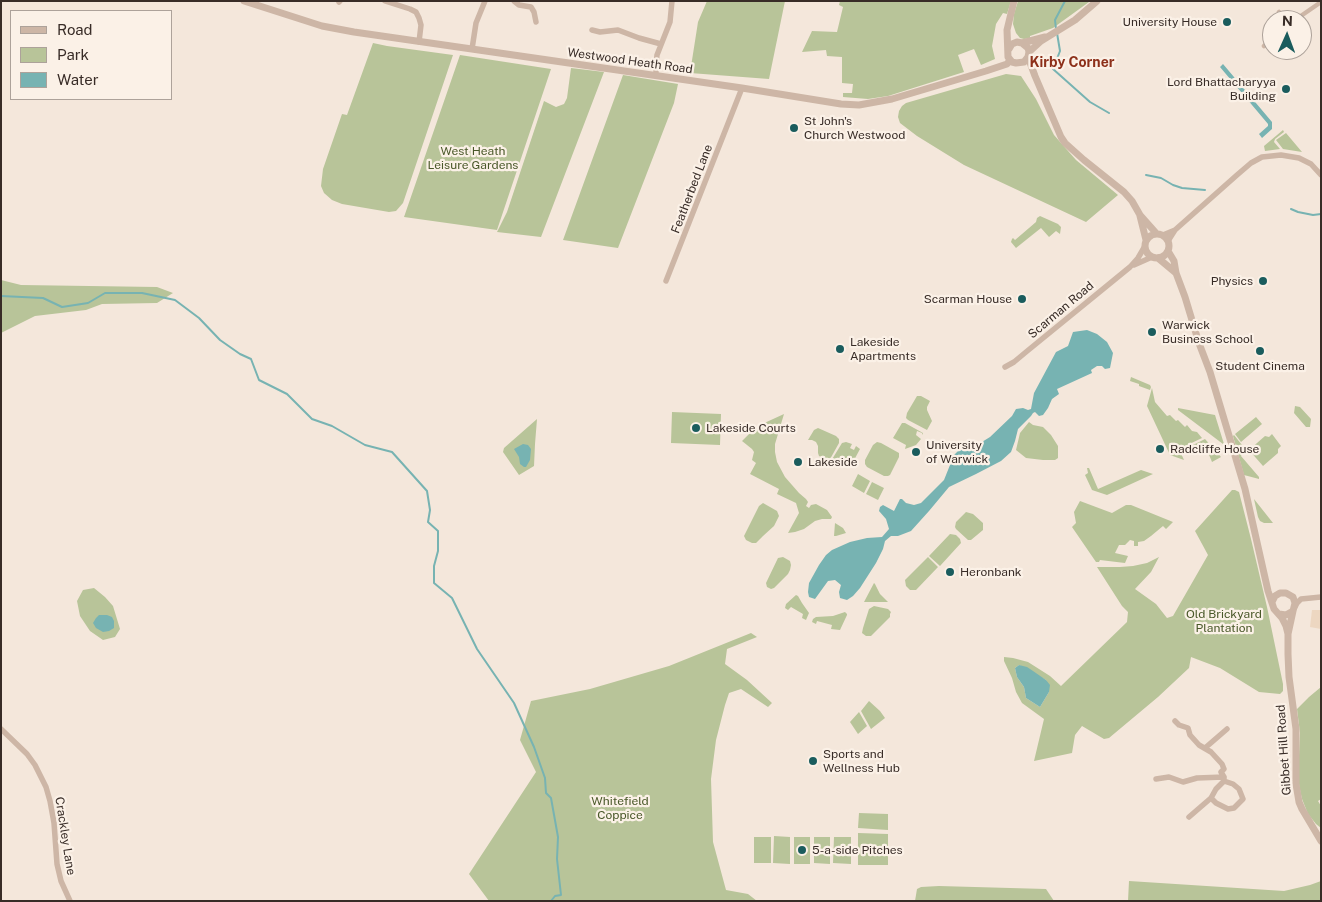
<!DOCTYPE html>
<style>
body{margin:0}
#map{position:relative;width:1322px;height:902px;overflow:hidden;background:#f4e7db;font-family:"Public Sans",sans-serif}
canvas{display:block}
.frame{position:absolute;inset:0;border:2px solid #382c27;pointer-events:none}
.legend{position:absolute;left:10px;top:10px;width:162px;height:90px;box-sizing:border-box;background:#fbf1e7;border:1px solid #ada29a;margin:0;padding:6px 9px;list-style:none;font-size:15px;color:#382c27}
.legend li{display:flex;align-items:center;gap:10px;height:25px}
.legend b{width:25px;border:1px solid #ada29a}
.north{position:absolute;left:1262px;top:10px;width:50px;height:50px;box-sizing:border-box;background:#fbf1e7;border:1px solid #ada29a;border-radius:50%;rotate:2deg;font-size:14px;font-weight:700;line-height:20px;text-align:center;color:#382c27}
.north::after{content:'';display:block;margin:auto;width:18px;height:22px;background:#1a5c5d;clip-path:polygon(50% 0,100% 100%,50% 72%,0 100%)}
</style>
<div id="map">
<canvas width="1322" height="902"></canvas>
<div class="frame"></div>
<ul class="legend">
<li><b style="height:6px;background:#cdb6a6"></b>Road</li>
<li><b style="height:14px;background:#b8c499"></b>Park</li>
<li><b style="height:14px;background:#77b3b2"></b>Water</li>
</ul>
<div class="north">N</div>
</div>
<script>
const ctx = document.querySelector('canvas').getContext('2d');
ctx.lineJoin = 'round';
function paint(path, color) { ctx.fillStyle = color; ctx.fill(path, 'evenodd'); }
const toPath = rows => new Path2D(rows.map(r => 'M' + r).join(''));
function strokePath(path, color, width, dash) { ctx.strokeStyle = color; ctx.lineWidth = width; ctx.lineCap = dash ? 'butt' : 'round'; ctx.setLineDash(dash || []); ctx.stroke(path); }
function label(font, color, halo, rows, align = 'center') {
  ctx.font = font + ' "Public Sans",sans-serif'; ctx.lineWidth = 4.5; ctx.setLineDash([]); ctx.textBaseline = 'middle'; ctx.strokeStyle = halo; ctx.fillStyle = color; for (const [text, x, y, turn = 0] of rows) {
    ctx.save(); ctx.translate(x, y); ctx.rotate((+turn || 0) * Math.PI / 180); ctx.textAlign = isNaN(turn) ? turn : align; if (halo) ctx.strokeText(text, 0, 0); ctx.fillText(text, 0, 0); ctx.restore();
  }
}
paint(toPath([
 [707,1,785,1,769,79,690,73,698,22],
 [840,1,1011,1,1007,14,1003,13,996,24,992,46,995,59,981,65,974,49,958,55,964,72,888,96,868,99,843,97,843,93,852,93,853,84,842,83,842,57,827,56,826,50,802,52,812,31,837,32,843,7,839,5],
 [1018,1,1087,1,1089,2,1053,28,1030,36,1030,38,1024,39,1020,38,1016,33,1013,24,1014,14],
 [373,43,387,46,453,55,403,203,396,211,389,212,342,204,332,200,324,193,321,186,323,169,342,114,347,115],
 [460,55,551,69,497,230,404,217],
 [571,68,604,72,541,237,497,232,507,212,544,101,556,107,564,104,567,98],
 [1006,74,1021,76,1036,99,1054,135,1076,160,1118,195,1086,222,964,165,917,136,900,123,898,117,899,111,902,106,906,103],
 [623,75,678,84,674,103,618,248,563,240],
 [1283,130,1284,132,1275,139,1274,142,1280,149,1265,151,1264,146],
 [1286,133,1302,152,1283,149,1276,140],
 [1040,216,1058,224,1061,227,1060,234,1056,231,1049,237,1041,228,1016,248,1011,242,1012,239,1013,238,1015,240,1036,222,1037,218],
 [1,280,21,285,157,287,173,293,157,303,102,304,86,310,35,316,1,333],
 [1131,377,1150,385,1151,387,1150,390,1139,386,1139,384,1130,381],
 [1152,388,1155,402,1167,416,1170,415,1176,421,1178,420,1185,427,1187,425,1192,431,1197,432,1202,438,1179,449,1184,460,1170,455,1147,406],
 [917,396,921,396,930,401,927,407,927,410,932,421,927,430,908,420,906,418,907,413],
 [1295,406,1300,407,1311,419,1310,427,1306,427,1294,413],
 [1178,408,1215,415,1224,444,1223,444,1178,410],
 [672,412,721,414,720,445,671,443],
 [784,414,775,444,775,452,777,462,785,477,799,493,806,499,808,502,806,506,809,508,811,505,816,504,827,510,832,517,831,519,822,519,815,521,804,529,795,532,788,533,799,513,796,503,777,494,779,489,750,474,756,463,752,460,754,452,752,449,742,441,751,432,760,425],
 [1256,417,1262,424,1241,442,1235,434],
 [537,419,535,444,534,466,519,475,503,452,504,448],
 [1029,422,1033,425,1043,427,1051,435,1058,446,1058,458,1055,460,1043,460,1026,458,1016,450,1020,433],
 [902,423,905,423,923,433,923,435,922,433,917,431,916,435,921,439,916,445,905,449,906,445,893,438],
 [818,428,836,436,839,439,839,443,829,461,819,456,818,453,818,446,816,442,812,440,808,440,814,430],
 [1272,434,1281,446,1278,449,1278,453,1263,466,1249,450,1265,436,1269,437],
 [1234,435,1242,445,1240,447,1240,451,1242,454,1241,456,1259,477,1259,479,1244,475,1233,436],
 [1205,439,1221,457,1212,462,1205,445,1185,454,1183,450],
 [846,442,852,444,850,448,854,450,856,446,860,449,853,462,857,463,842,467,837,465,840,460,837,458,834,463,831,461,842,443],
 [877,442,881,443,899,453,899,457,890,475,888,476,884,476,867,467,865,464,865,460,873,445],
 [1087,468,1089,468,1098,489,1141,470,1153,474,1107,495,1092,490,1085,475,1088,473],
 [858,474,870,481,864,493,852,486],
 [872,482,884,488,878,500,866,494],
 [1232,490,1235,490,1239,492,1251,539,1267,607,1283,684,1283,691,1280,694,1259,692,1220,668,1191,657,1189,668,1158,697,1109,738,1104,739,1082,726,1075,735,1072,753,1034,761,1044,719,1022,703,1016,692,1012,678,1004,661,1004,657,1013,658,1028,662,1050,676,1061,686,1127,622,1128,612,1122,606,1097,567,1120,567,1133,566,1147,563,1159,557,1151,572,1135,589,1156,604,1167,618,1173,616,1208,555,1195,531],
 [1019,665,1046,680,1049,692,1040,707,1026,698,1024,687,1017,677,1015,668],
 [1254,499,1273,523,1264,523,1260,521,1258,517],
 [1080,501,1112,513,1126,505,1131,505,1173,522,1166,529,1163,526,1151,536,1144,541,1138,542,1138,546,1134,546,1134,541,1130,540,1125,545,1119,545,1115,553,1128,556,1125,563,1100,560,1099,562,1096,562,1072,527,1076,523,1074,512],
 [763,503,777,511,779,516,774,526,763,536,756,543,752,543,746,540,744,536,759,506],
 [966,512,973,514,983,523,983,530,971,540,968,540,956,529,955,527,956,522],
 [835,523,843,528,846,533,836,536,834,536],
 [950,534,956,535,960,539,961,543,940,566,929,556],
 [783,557,790,561,791,565,790,570,788,574,774,588,771,589,767,587,766,583,778,558],
 [928,557,938,567,916,590,910,590,906,586,905,580],
 [874,583,875,584,880,594,888,602,864,602],
 [94,588,105,597,113,606,120,629,115,637,103,640,90,631,80,616,77,601,83,590],
 [796,595,798,596,802,603,809,613,806,620,802,618,803,614,791,607,788,610,785,608,786,604],
 [874,606,888,609,891,612,890,614,890,617,871,636,866,636,862,633,863,628,869,609],
 [845,612,847,614,847,615,840,630,831,629,832,625,817,621,816,624,812,622,813,619,816,617,833,616],
 [751,633,757,637,727,649,725,664,747,680,772,703,768,707,741,689,729,693,725,705,716,740,711,779,713,842,726,890,748,894,757,901,489,901,469,874,536,772,520,740,531,701,590,689,669,666],
 [1321,687,1321,799,1318,801,1321,806,1321,828,1316,824,1308,814,1302,799,1300,790,1298,778,1300,733,1297,709,1309,697],
 [869,701,880,711,885,718,871,729,861,711],
 [859,712,867,726,858,734,850,722],
 [859,813,888,814,888,830,858,828],
 [858,833,888,834,888,865,858,865],
 [774,836,790,837,790,864,773,863],
 [754,837,771,837,771,863,754,863],
 [794,837,810,837,810,864,794,864],
 [814,837,830,837,830,864,814,863],
 [834,837,851,837,851,864,833,863],
 [1129,881,1284,891,1310,885,1321,881,1321,901,1128,901],
 [939,886,1046,889,1054,901,915,901,917,889,921,887]
]), '#b8c499');
paint(toPath([
 [1312,610,1321,610,1321,629,1310,627]
]), '#edd7c1');
paint(toPath([
 [1223,64,1272,122,1272,129,1262,138,1259,134,1268,126,1268,124,1220,67],
 [1087,330,1097,334,1107,342,1113,353,1110,368,1105,369,1102,366,1097,366,1091,370,1092,373,1057,389,1059,394,1052,399,1048,408,1043,415,1039,416,1035,412,1033,413,1031,416,1018,429,1015,441,1011,452,1001,461,976,474,949,487,929,511,911,531,898,536,891,536,885,541,883,549,876,563,860,588,853,596,847,600,840,598,839,592,841,585,835,580,828,581,815,599,809,597,808,592,809,583,819,565,826,555,832,550,850,542,867,538,882,537,889,529,886,519,879,511,880,507,883,505,894,511,900,499,902,499,906,503,914,505,921,503,944,480,954,455,960,449,977,445,990,437,1012,416,1016,409,1023,408,1028,410,1031,409,1034,393,1056,352,1068,346,1073,332],
 [523,444,528,445,531,449,530,460,526,467,524,467,520,464,519,457,514,449],
 [99,615,107,615,112,617,114,621,114,628,109,631,103,632,96,628,93,623,96,618],
 [1019,665,1027,667,1033,671,1046,680,1050,685,1049,692,1040,707,1026,698,1024,687,1017,677,1015,668]
]), '#77b3b2');
strokePath(toPath([
 [1056,29,1055,20,1065,1],
 [1057,33,1060,51,1053,69,1090,102,1109,113],
 [1146,175,1161,178,1173,185,1182,188,1205,190],
 [1291,209,1298,212,1313,215,1321,214],
 [1,296,43,298,62,307,88,303,105,293,142,293,175,300,199,318,220,340,240,354,251,359,259,380,287,394,312,419,332,426,365,445,392,452,427,491,430,510,428,522,438,531,438,551,434,566,434,583,452,598,477,649,514,703,534,747,545,778,546,793,551,798,558,837,557,859,561,895,555,896,551,901]
]), '#77b3b2', 2);
strokePath(toPath([
 [1279,12,1285,20],
 [1295,20,1321,2],
 [1264,46,1272,39]
]), '#cdb6a6', 4.5);
strokePath(toPath([
 [385,1,410,9,416,12,419,18,421,25,419,42],
 [514,1,519,5,531,7,534,12,536,22],
 [339,2,340,1],
 [592,30,600,32,618,30,639,38,661,44],
 [472,49,476,23,485,1],
 [656,76,656,64,657,55,670,22,672,1],
 [1163,235,1175,230],
 [1168,241,1175,230,1237,175,1251,163,1262,157,1281,155,1299,158,1311,164,1321,175],
 [1134,265,1152,257],
 [666,281,742,88],
 [1005,367,1014,362,1026,352,1130,267,1138,258,1145,246],
 [1295,607,1297,603,1301,599,1321,597],
 [1175,721,1179,725,1188,728,1190,735,1199,745,1211,752,1222,764,1224,769,1221,772,1224,777],
 [1,729,27,754,35,765,46,787,50,801,54,823,57,864,61,881,70,901],
 [1205,748,1227,729],
 [1156,779,1169,777,1183,782,1197,778,1224,777,1224,781,1216,789,1211,798,1189,817],
 [1211,798,1216,803,1228,809,1234,808,1243,799,1239,789,1233,784,1224,781]
]), '#cdb6a6', 5.5);
strokePath(toPath([
 [244,1,322,26,354,32,742,88,841,104,859,105,892,99,986,71,1007,64,1010,60],
 [1022,43,1045,37],
 [1009,49,1012,44,1017,42,1022,43,1028,48,1029,52,1028,57,1024,62,1016,63,1012,62,1008,57,1007,30,1014,1],
 [1029,52,1041,41,1075,20,1097,1],
 [1028,57,1035,76,1061,137,1065,143,1084,160,1124,192,1132,201,1140,215,1156,233],
 [1140,216,1146,240],
 '1145 246a12 12 0 1 1 24 0a12 12 0 1 1-24 0Z',
 [1168,251,1174,261,1176,273,1185,297,1198,340],
 [1158,258,1176,273],
 [1197,338,1210,372,1245,489,1268,591,1274,609,1282,618,1286,626,1288,634],
 [1272,602,1275,596,1280,593,1286,593,1293,597,1295,603,1293,611,1286,615,1279,614],
 [1293,611,1288,634,1288,654,1289,677,1296,729,1296,784,1299,802,1302,809,1321,841]
]), '#cdb6a6', 7);
for (const [x, y, r, color] of [
 [1227,22,5,"#1a5c5d"],
 [1286,89,5,"#1a5c5d"],
 [794,128,5,"#1a5c5d"],
 [1263,281,5,"#1a5c5d"],
 [1022,299,5,"#1a5c5d"],
 [1152,332,5,"#1a5c5d"],
 [840,349,5,"#1a5c5d"],
 [1260,351,5,"#1a5c5d"],
 [696,428,5,"#1a5c5d"],
 [1160,449,5,"#1a5c5d"],
 [916,452,5,"#1a5c5d"],
 [798,462,5,"#1a5c5d"],
 [950,572,5,"#1a5c5d"],
 [813,761,5,"#1a5c5d"],
 [802,850,5,"#1a5c5d"]
]) { const dot = new Path2D(); dot.arc(x, y, r, 0, 2 * Math.PI); ctx.fillStyle = color; ctx.fill(dot); strokePath(dot, '#fbf1e7', 2); }
label('12px', '#382c27', '#fbf1e7', [
 ["University House",1217,22,"right"],
 ["Lord Bhattacharyya",1276,82,"right"],
 ["Building",1276,96,"right"],
 ["St John's",804,121],
 ["Church Westwood",804,135],
 ["Physics",1253,281,"right"],
 ["Scarman House",1012,299,"right"],
 ["Warwick",1162,325],
 ["Business School",1162,339],
 ["Lakeside",850,342],
 ["Apartments",850,356],
 ["Student Cinema",1260,366,"center"],
 ["Lakeside Courts",706,428],
 ["University",926,445],
 ["of Warwick",926,459],
 ["Radcliffe House",1170,449],
 ["Lakeside",808,462],
 ["Heronbank",960,572],
 ["Sports and",823,754],
 ["Wellness Hub",823,768],
 ["5-a-side Pitches",812,850]
], 'left');
label('12px', '#382c27', '#fbf1e7', [
 ["Westwood Heath Road",630,61,8],
 ["Featherbed Lane",692,189,-69],
 ["Scarman Road",1061,310,-40],
 ["Gibbet Hill Road",1284,750,-94],
 ["Crackley Lane",65,836,81]
]);
label('12px', '#495829', '#fbf1e7', [
 ["West Heath",473,151],
 ["Leisure Gardens",473,165],
 ["Old Brickyard",1224,614],
 ["Plantation",1224,628],
 ["Whitefield",620,801],
 ["Coppice",620,815]
]);
label('bold 14px', '#8d301a', '#fbf1e7', [
 ["Kirby Corner",1072,63]
]);
</script>
